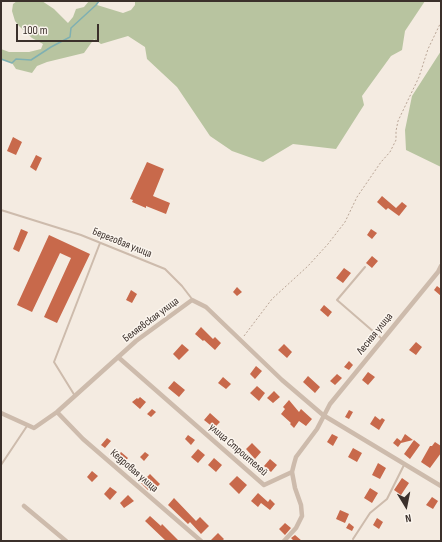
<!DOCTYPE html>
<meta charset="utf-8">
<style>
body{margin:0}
#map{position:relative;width:442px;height:542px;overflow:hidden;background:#f4ebe1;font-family:"Sofia Sans Condensed",sans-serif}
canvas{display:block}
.frame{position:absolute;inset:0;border:2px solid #3b302b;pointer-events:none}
.north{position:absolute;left:386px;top:486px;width:40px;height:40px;-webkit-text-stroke:3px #fbf5ee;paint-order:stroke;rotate:170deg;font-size:11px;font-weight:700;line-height:16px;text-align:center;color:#3b302b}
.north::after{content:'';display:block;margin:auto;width:14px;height:18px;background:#3b302b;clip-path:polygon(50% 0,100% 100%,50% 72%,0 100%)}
.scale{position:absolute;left:16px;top:24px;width:83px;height:18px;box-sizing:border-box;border:2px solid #3b302b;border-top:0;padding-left:5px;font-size:12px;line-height:14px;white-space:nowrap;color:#3b302b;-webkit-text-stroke:3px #fbf5ee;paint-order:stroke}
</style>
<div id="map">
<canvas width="442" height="542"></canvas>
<div class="frame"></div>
<div class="north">N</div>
<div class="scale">100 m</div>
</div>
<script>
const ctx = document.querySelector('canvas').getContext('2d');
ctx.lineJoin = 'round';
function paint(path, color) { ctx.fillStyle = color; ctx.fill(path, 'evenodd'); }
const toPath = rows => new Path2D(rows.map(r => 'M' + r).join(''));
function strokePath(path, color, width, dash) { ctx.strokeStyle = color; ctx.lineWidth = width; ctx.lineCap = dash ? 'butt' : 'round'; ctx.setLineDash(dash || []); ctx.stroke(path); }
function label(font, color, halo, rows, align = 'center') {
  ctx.font = font + ' "Sofia Sans Condensed",sans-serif'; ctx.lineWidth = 3; ctx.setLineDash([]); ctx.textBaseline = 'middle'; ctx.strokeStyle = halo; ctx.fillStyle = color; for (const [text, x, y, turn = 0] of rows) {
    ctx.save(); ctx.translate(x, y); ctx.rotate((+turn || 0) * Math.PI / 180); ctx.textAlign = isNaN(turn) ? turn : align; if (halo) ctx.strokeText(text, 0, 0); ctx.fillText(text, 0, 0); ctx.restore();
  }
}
paint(toPath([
 [17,1,42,1,54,9,68,23,73,17,76,9,84,7,89,1,99,1,97,5,123,13,131,10,135,5,135,1,425,1,405,31,402,50,391,56,362,96,364,105,336,149,293,144,263,162,232,151,210,136,177,87,147,59,145,47,128,36,101,44,94,39,84,53,47,62,37,66,32,73,16,69,12,63,1,59,1,49,9,52,29,52,41,49,43,44,32,38,19,26,15,21,12,11,13,4],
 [441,51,441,167,406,150,405,130,412,96]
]), '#b8c4a0');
strokePath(toPath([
 [1,59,12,63,16,59,31,60,51,47,70,37,71,28,96,5,99,1]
]), '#7fb0b2', 1.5);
paint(toPath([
 [13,137,22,142,16,155,7,151],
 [36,155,42,158,36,171,30,167],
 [147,162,164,169,153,196,170,203,166,214,146,206,146,208,132,202,133,200,130,199],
 [382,196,396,208,402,202,407,206,399,216,388,208,386,210,377,202],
 [21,229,28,232,19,252,13,249],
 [371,229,377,233,372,239,367,235],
 [49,235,90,254,57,323,44,317,71,258,60,253,32,312,17,305],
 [372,256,378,261,372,268,366,263],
 [344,268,351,273,343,283,336,278],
 [437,286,441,289,441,296,434,290],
 [237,287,242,292,237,296,233,292],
 [131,290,137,294,132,303,126,300],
 [324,305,332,312,328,317,320,310],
 [201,327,213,339,215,337,221,343,215,350,204,340,203,341,195,334],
 [416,342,422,347,416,355,409,350],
 [182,344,189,350,179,360,173,354],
 [284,344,292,352,287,358,278,350],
 [349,361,353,365,349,370,344,367],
 [256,366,262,371,255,379,250,374],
 [368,372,375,377,368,385,362,380],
 [337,374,342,378,335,385,330,381],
 [308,376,320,387,315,393,303,382],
 [223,377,231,384,226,389,218,383],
 [174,381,185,390,179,397,168,388],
 [257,386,265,393,259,401,250,393],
 [274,391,280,397,273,403,267,398],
 [140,397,146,402,140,409,132,402,137,398,138,399],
 [289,400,299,412,301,409,312,419,306,426,299,421,294,428,290,424,291,423,281,414,285,409,283,407],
 [152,409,156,412,151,417,147,414],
 [349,410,353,412,349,419,345,417],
 [210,413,220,422,214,428,204,420],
 [375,416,380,420,382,418,385,420,379,430,370,424],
 [332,434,338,437,333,446,327,442],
 [405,434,413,440,401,443,398,447,393,443,397,438,401,441],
 [188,435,195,440,191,445,185,439],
 [107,438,111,441,105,448,101,445],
 [414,440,420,445,410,459,404,454],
 [435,442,441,446,441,453,430,468,421,462,430,446,432,446],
 [252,443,261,452,255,459,246,449],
 [353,448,362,453,357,462,348,457],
 [198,449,205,455,198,463,191,457],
 [121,452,128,458,123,464,116,458],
 [145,452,149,455,144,461,140,457],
 [214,458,222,465,216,472,208,465],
 [270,459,277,465,271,472,264,466],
 [378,463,386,468,380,479,372,475],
 [92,471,98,476,92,482,87,477],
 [150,474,160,484,156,488,153,485,148,490,141,483],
 [237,476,247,485,239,494,229,484],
 [402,478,409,483,401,495,394,490],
 [110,487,117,492,110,500,104,494],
 [370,488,378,493,372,503,364,498],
 [258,493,268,502,270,499,275,504,270,510,261,503,258,507,251,501],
 [128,495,134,501,124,508,120,503],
 [432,497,438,501,433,509,426,505],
 [174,498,196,521,200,517,209,526,201,534,190,522,188,524,168,505],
 [340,510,349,514,345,523,336,519],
 [150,516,161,526,162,524,179,541,166,541,145,521],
 [377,518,383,522,379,529,373,525],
 [285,523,291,528,285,535,279,529],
 [349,523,354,527,352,531,346,528],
 [218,533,224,539,222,541,210,541],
 [295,535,302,541,294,541,291,538]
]), '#c8694b');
strokePath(toPath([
 [244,336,272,299,308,266,328,244,345,222,357,197,381,162,390,152,396,140,396,131,398,121,419,77,428,49,441,22]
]), '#b9a596', 1, [2, 2]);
strokePath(toPath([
 [1,210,81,235,165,269,182,286,192,299],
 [365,267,337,300,382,339],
 [75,396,54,362,100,243],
 [1,465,27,426],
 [353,539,370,513,387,499,404,465]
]), '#cdbbac', 2);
strokePath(toPath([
 [118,357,264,485,292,472],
 [57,412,83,439,201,541],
 [1,413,34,428,57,412,136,341,192,300,206,307,282,380,323,415,441,486],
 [24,506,66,541],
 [284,541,296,528,302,516,301,505,295,488,292,472,294,464,296,457,317,429,330,404,438,272,441,266]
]), '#cdbbac', 4.5);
label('11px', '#3b302b', '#fbf5ee', [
 ["Береговая улица",122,243,22],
 ["Беляевская улица",151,320,-37],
 ["Лесная улица",375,334,-51],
 ["улица Строителей",238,450,41],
 ["Кедровая улица",134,471,41]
]);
</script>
